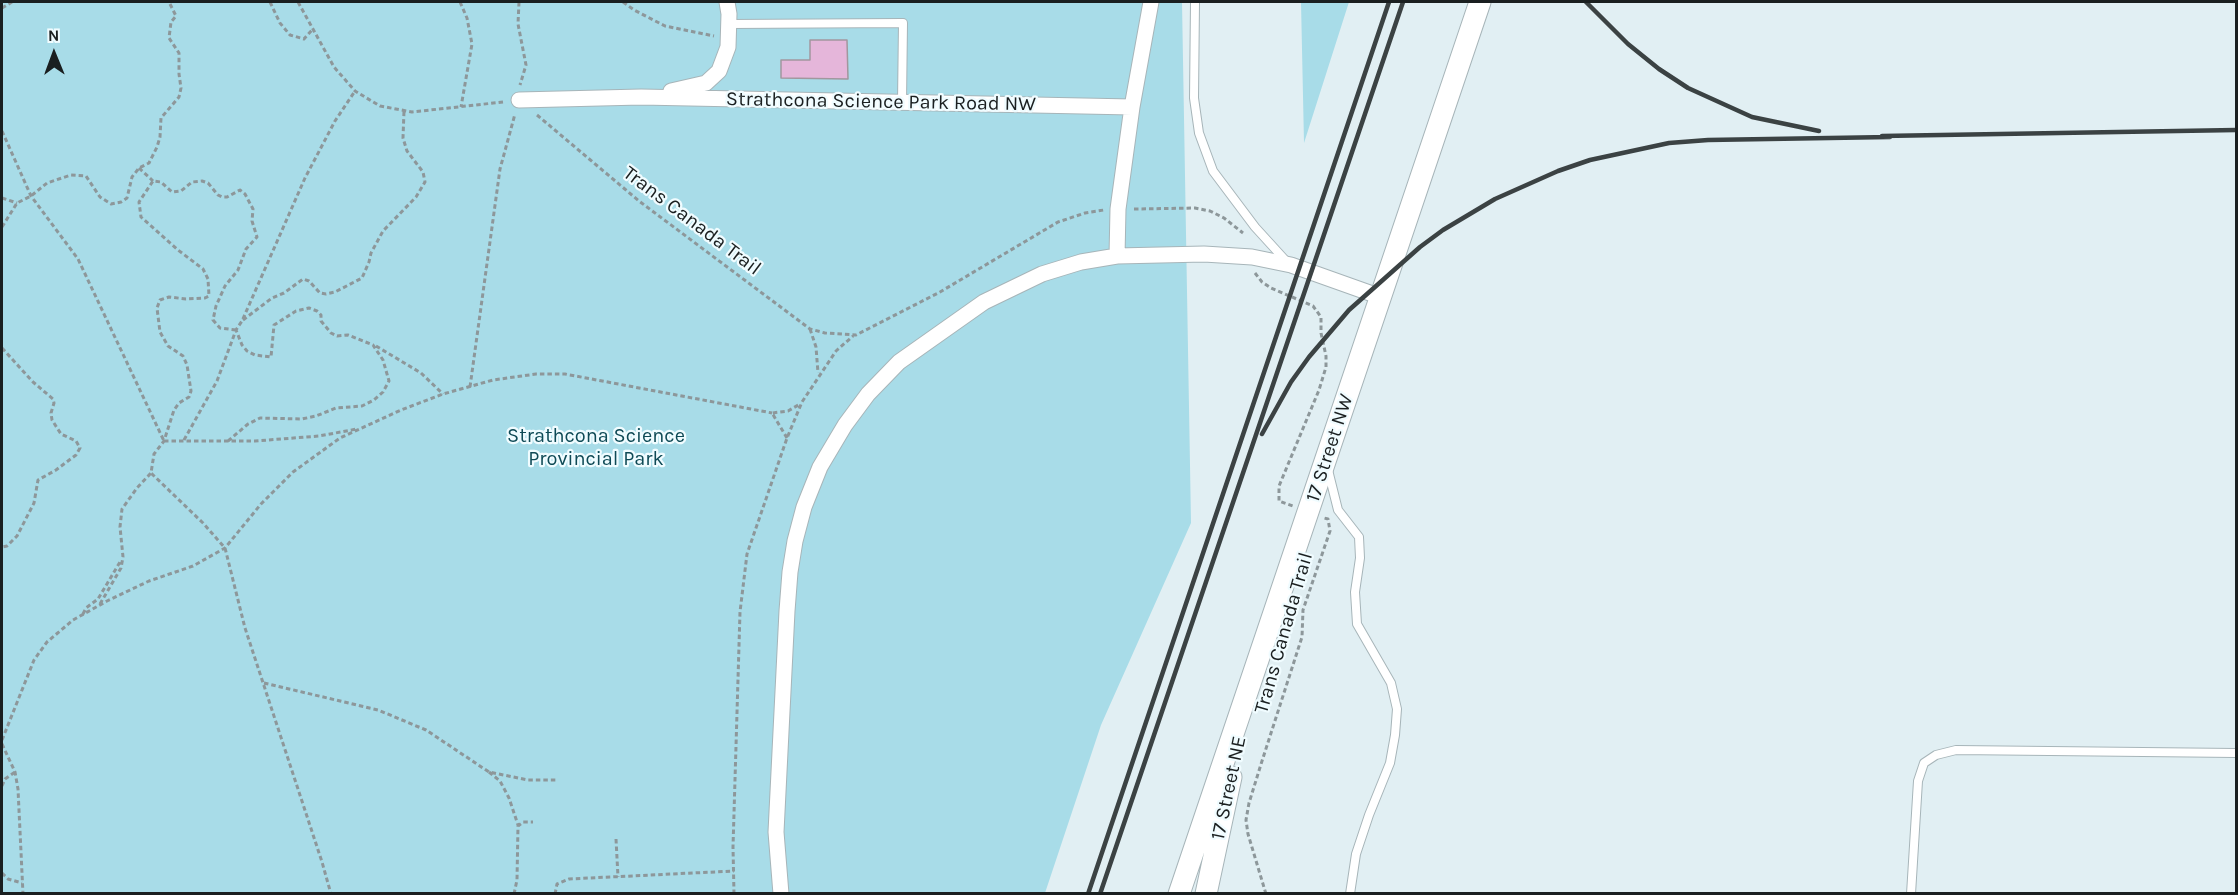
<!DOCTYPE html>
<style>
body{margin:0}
#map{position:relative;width:2238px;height:895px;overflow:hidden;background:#e1eff3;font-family:Karla,sans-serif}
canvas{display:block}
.frame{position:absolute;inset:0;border:3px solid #1a1f20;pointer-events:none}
.north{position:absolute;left:24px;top:24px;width:60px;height:60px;-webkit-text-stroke:4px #f0fcff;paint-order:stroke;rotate:359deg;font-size:16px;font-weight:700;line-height:24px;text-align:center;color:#1a1f20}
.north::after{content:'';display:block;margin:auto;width:21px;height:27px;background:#1a1f20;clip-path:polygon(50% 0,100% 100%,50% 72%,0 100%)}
</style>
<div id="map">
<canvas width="2238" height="895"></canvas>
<div class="frame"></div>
<div class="north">N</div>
</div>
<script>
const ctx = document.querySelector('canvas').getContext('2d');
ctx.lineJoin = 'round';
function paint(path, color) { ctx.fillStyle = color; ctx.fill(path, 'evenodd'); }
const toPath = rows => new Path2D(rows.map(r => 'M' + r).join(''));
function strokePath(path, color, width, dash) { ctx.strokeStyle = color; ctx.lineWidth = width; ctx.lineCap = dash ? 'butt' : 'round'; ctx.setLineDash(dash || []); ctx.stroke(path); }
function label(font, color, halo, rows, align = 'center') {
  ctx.font = font + ' Karla,sans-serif'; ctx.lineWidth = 4.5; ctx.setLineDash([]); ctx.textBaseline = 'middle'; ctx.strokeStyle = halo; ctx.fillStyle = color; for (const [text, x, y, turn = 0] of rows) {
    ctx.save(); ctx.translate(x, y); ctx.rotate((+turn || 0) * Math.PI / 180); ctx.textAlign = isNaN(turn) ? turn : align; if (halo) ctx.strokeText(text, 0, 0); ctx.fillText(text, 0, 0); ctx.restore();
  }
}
paint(toPath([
 [2,2,1182,2,1191,523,1101,725,1045,893,2,894],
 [1301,2,1349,2,1304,143]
]), '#a8dce8');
const building = toPath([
 [810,40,847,40,848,79,781,78,781,60,810,60,810,40]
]);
paint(building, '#e5b6da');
strokePath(building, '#a1979e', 1.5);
const lane = toPath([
 [1195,2,1194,98,1199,133,1213,171,1255,227,1286,261],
 [729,24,903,23,902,102],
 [1328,470,1338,510,1359,537,1360,558,1355,592,1357,624,1391,683,1397,709,1395,735,1390,763,1369,815,1356,854,1350,894],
 [1911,894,1918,781,1924,763,1936,755,1956,750,2236,753]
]);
const street = toPath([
 [671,91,706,83,719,71,728,47,729,14,727,2],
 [519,100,641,97,1132,107],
 [1117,256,1118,209,1132,107,1151,2],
 [781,894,776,832,787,611,790,572,795,541,804,507,820,467,845,425,868,394,899,362,984,302,1042,274,1081,262,1117,256,1204,254,1252,257,1291,265,1381,297]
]);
const secondary = toPath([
 [1179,894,1480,2],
 [1206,894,1231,777]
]);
strokePath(lane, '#a7b5b9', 10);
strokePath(street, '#a7b5b9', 17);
strokePath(secondary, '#a7b5b9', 23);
strokePath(toPath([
 [270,2,280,23,290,35,304,39,312,30],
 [298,2,334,67,355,91,380,106,412,112,503,102],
 [460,2,467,18,472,44,461,107],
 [519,2,518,24,526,65,520,85],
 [623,2,634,10,665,26,714,36],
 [2,8,12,2],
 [537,115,639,201,810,329,825,333,856,335,940,292,1058,222,1085,213,1104,210],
 [2,131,31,196,78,259,164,441],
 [139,168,153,181],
 [2,198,17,203],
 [1134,209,1195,208,1210,211,1224,218,1243,233],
 [2,227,17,203,31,196,47,183,71,175,86,176,100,197,111,204,121,202,127,198,132,177,139,168,149,163,157,147,160,137,161,118,179,97,181,88,179,74,179,53,169,38,171,22,176,16,169,2],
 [1255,273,1262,282,1271,288,1313,306,1321,317,1321,333,1326,356,1326,367,1319,390,1279,486,1279,501,1293,506],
 [243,320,272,298,284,293,303,279,309,281,320,293,326,294,335,292,362,278,369,262,371,253,383,231,416,197,425,182,423,172,407,151,403,138,404,111],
 [810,329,816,347,818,373],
 [236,330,220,328,213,320,216,306,225,286,238,270,246,249,257,237,252,221,253,209,245,194,240,190,227,197,222,197,218,195,208,183,202,181,192,182,181,191,172,192,161,182,153,181,139,202,141,217,178,250,203,269,208,279,209,296,205,298,186,299,169,297,160,300,157,308,160,332,168,346,183,356,187,365,191,391,189,397,179,403,174,410,164,441,154,454,151,473,203,523,225,548,245,628,322,862,331,894],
 [376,346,421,373,443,394],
 [2,348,33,382,53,399,54,403,51,413,52,420,61,434,76,441,80,448,76,455,56,470,38,480,34,503,17,536,7,546,2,547],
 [470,387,500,169,515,114],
 [787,438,772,413,788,411,800,404],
 [184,440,217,381,236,330,242,321,305,178,335,121,355,91],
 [164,441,255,441,319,436,357,429],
 [228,441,248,424,260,418,302,419,316,416,336,408,362,406,374,400,383,392,389,381,383,360,373,345,348,335,337,336,331,333,321,321,321,315,317,311,309,308,296,311,274,325,271,357,255,355,247,351,242,345,236,330],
 [100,604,121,568,123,557,120,527,122,509,137,488,151,473],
 [83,614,86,608,98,599,120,562],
 [264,683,378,710,426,730,489,772,528,780,556,780],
 [2,740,34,660,47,642,73,620,107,601,149,581,193,566,225,548,261,504,293,472,340,438,401,410,443,394,493,380,536,374,565,374,772,413],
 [2,744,15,772,18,789,23,894],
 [489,772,500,781,509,798,518,825],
 [2,786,5,779,15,772],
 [616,839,618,877],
 [2,873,8,879,22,883],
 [514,894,517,880,518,826,523,822,533,822],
 [555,894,557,884,569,879,734,871],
 [734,894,733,847,740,612,747,554,787,438,802,402,836,351,853,336],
 [1266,894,1248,834,1246,820,1249,803,1262,761,1302,637,1303,610,1330,531,1328,519,1324,518]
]), '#8d979a', 3, [4.5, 3]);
strokePath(lane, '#fff', 8);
strokePath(street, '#fff', 15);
strokePath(secondary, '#fff', 21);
strokePath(toPath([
 [1586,2,1628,44,1659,69,1688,88,1752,117,1819,131],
 [1882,136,2236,130],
 [1262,434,1291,382,1309,357,1349,310,1420,247,1443,230,1495,199,1558,171,1590,160,1669,143,1708,140,1890,137],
 [1088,894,1389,2],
 [1100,894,1403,2]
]), '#3b4243', 4.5);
label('20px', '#1a1f20', '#f0fcff', [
 ["Strathcona Science Park Road NW",881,102,1],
 ["Trans Canada Trail",692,221,37],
 ["17 Street NW",1330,448,-72],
 ["Trans Canada Trail",1284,633,-74],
 ["17 Street NE",1229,788,-78]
]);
label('20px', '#0e4a56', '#f0fcff', [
 ["Strathcona Science",596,436],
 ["Provincial Park",596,459]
]);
</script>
